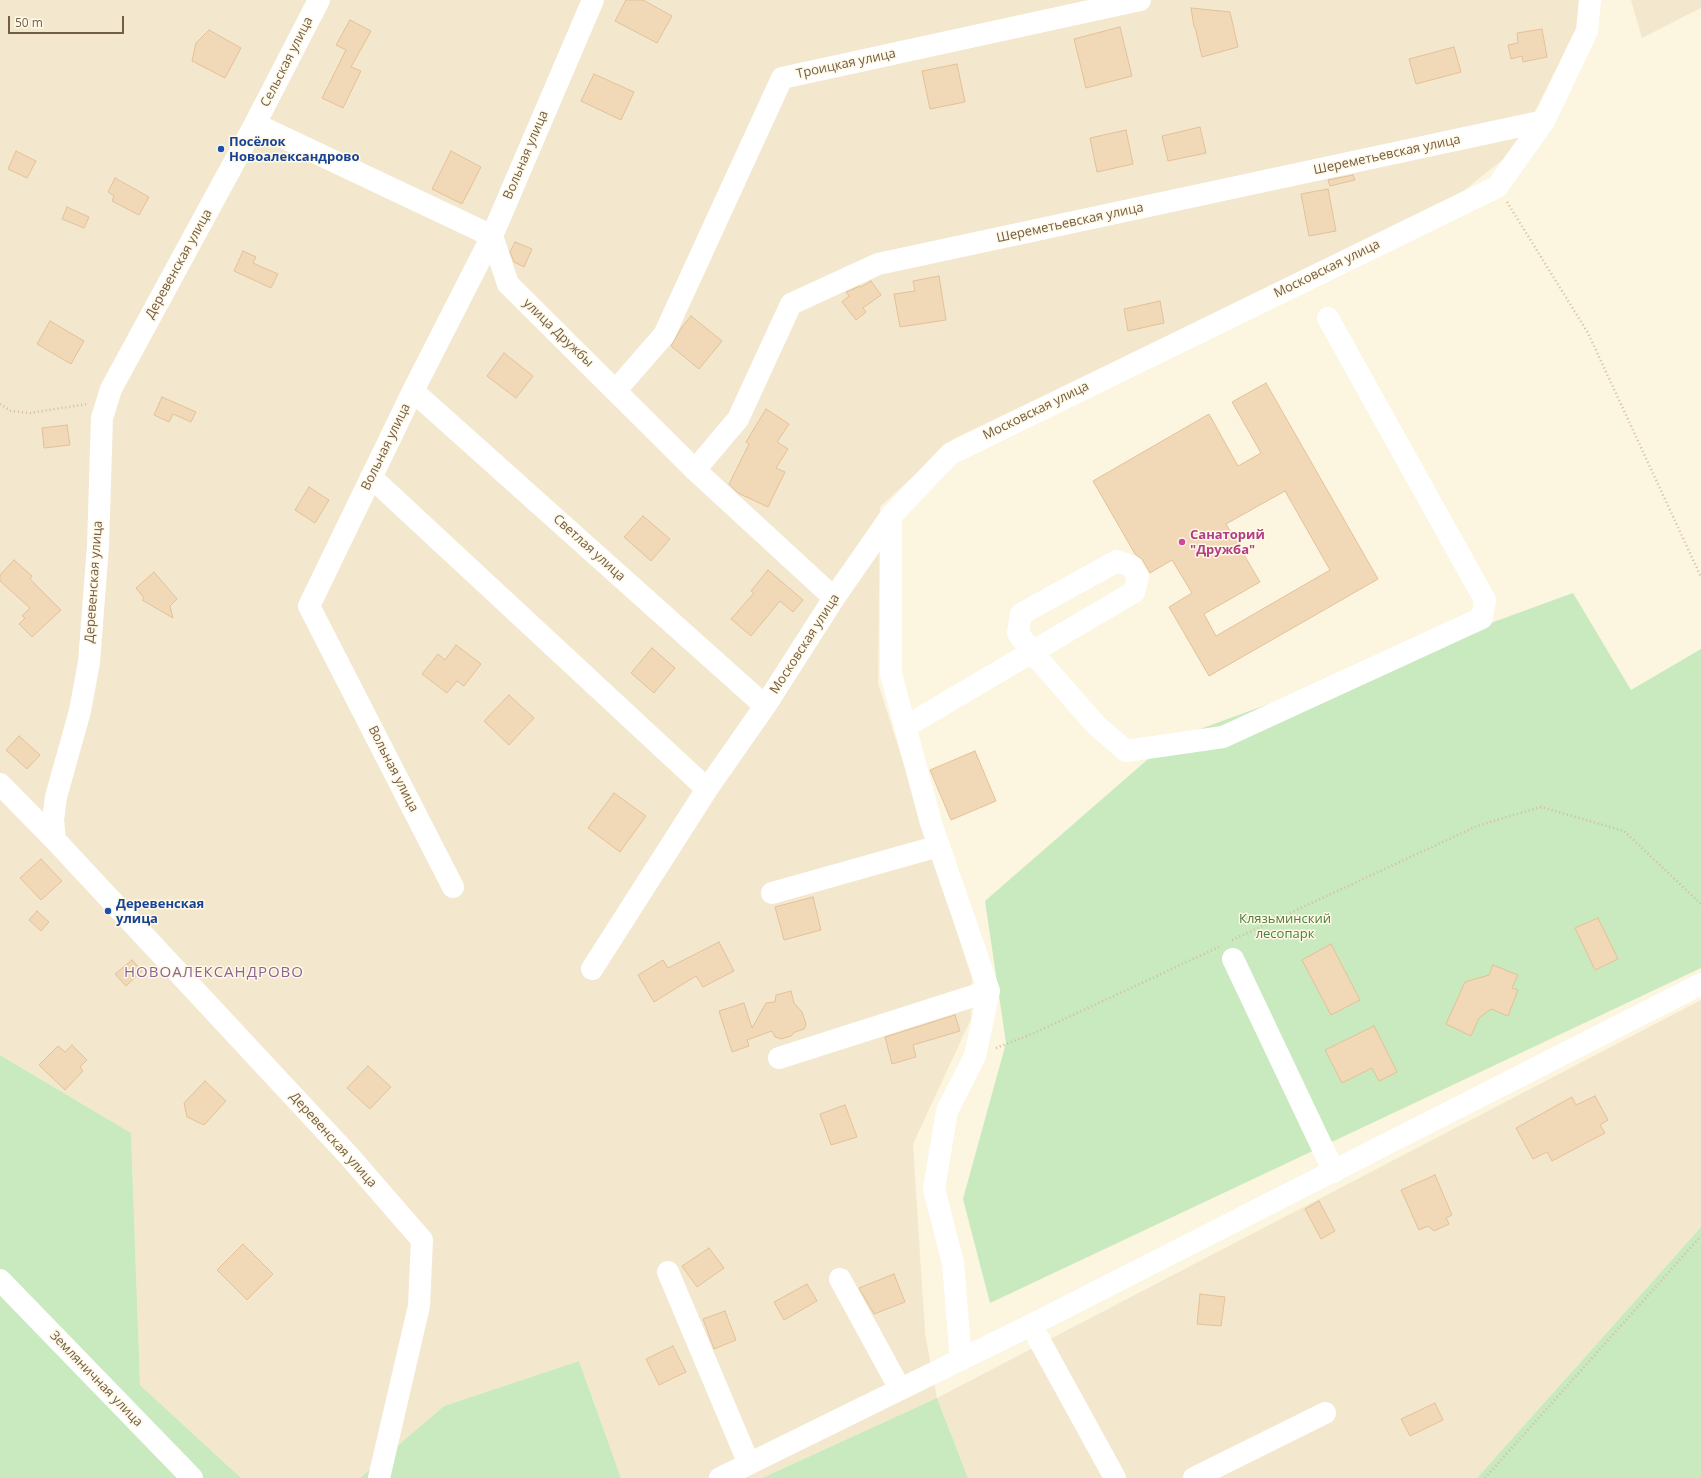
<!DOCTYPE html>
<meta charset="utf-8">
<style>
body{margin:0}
#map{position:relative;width:1701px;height:1478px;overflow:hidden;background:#fcf5e0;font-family:"Open Sans",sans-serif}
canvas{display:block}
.scale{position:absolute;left:8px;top:16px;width:116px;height:18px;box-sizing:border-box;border:2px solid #725d48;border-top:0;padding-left:5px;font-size:12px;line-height:14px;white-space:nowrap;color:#725d48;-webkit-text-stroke:3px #fff9e6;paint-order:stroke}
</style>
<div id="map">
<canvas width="1701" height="1478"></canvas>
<div class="scale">50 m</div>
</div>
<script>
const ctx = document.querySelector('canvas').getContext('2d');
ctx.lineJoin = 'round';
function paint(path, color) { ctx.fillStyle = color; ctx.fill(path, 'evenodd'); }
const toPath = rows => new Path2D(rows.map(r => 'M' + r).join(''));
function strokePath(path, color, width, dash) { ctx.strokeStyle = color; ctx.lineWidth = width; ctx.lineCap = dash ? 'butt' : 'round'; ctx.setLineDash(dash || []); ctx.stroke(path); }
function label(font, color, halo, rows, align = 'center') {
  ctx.font = font + ' "Open Sans",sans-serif'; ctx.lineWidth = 3; ctx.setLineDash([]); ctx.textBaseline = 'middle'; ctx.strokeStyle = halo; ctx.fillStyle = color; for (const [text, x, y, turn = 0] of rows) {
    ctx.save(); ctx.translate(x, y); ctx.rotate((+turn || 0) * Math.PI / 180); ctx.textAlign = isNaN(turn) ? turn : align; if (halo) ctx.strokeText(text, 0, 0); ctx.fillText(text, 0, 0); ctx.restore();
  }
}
paint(toPath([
 [0,0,1579,0,1578,25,1516,149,1451,201,953,439,880,507,878,683,972,979,971,1019,913,1144,925,1333,937,1398,1701,1000,1701,1227,1477,1478,968,1478,937,1398,762,1478,621,1478,579,1361,444,1406,360,1478,241,1478,140,1385,131,1133,0,1055],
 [1631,0,1701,0,1701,8,1642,38]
]), '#f3e8ce');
paint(toPath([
 [1573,593,1631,690,1701,649,1701,968,990,1303,963,1199,1006,1043,985,901,1170,740],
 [0,1055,131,1133,140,1385,241,1478,0,1478],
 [1701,1227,1701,1478,1477,1478],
 [579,1361,621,1478,360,1478,444,1406],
 [937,1398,968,1478,762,1478]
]), '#c9e9bf');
const building = toPath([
 [626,0,643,0,672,16,657,43,615,21,626,0],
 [1191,8,1230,12,1238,47,1202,57,1195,27,1194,27,1191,8],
 [350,20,371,31,351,67,361,71,343,108,322,98,346,50,336,45,350,20],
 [1120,27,1132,76,1086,88,1074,39,1120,27],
 [1542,29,1547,57,1523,62,1522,56,1511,59,1508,45,1518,43,1517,33,1542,29],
 [209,30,241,48,225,78,192,61,196,43,209,30],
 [1454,47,1461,72,1416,84,1409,59,1454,47],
 [957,64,965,102,930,109,922,71,957,64],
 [594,74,634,92,621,120,581,101,594,74],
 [1200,127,1206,153,1168,161,1162,136,1200,127],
 [1126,130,1133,164,1097,172,1090,138,1126,130],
 [16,151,36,161,27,178,8,169,16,151],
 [451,151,481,167,462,204,432,189,451,151],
 [1353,175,1355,180,1330,186,1328,180,1353,175],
 [115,178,149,197,139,215,112,201,114,196,108,192,115,178],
 [1328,189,1336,231,1309,236,1301,194,1328,189],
 [67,207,89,217,84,228,62,219,67,207],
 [515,242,532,249,524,267,514,262,510,252,515,242],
 [243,251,256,257,253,263,278,274,271,288,234,271,243,251],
 [939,276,946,320,900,327,894,294,915,291,913,281,939,276],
 [871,281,881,295,863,308,866,312,856,320,842,302,849,296,846,292,860,286,861,287,871,281],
 [1160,301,1164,323,1128,331,1124,309,1160,301],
 [691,316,722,341,699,369,671,346,682,327,691,316],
 [50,321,84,341,71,364,37,344,50,321],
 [504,353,533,376,516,398,487,376,504,353],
 [1266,383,1378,579,1209,676,1169,607,1192,593,1172,560,1150,573,1142,559,1135,554,1093,481,1209,414,1238,466,1261,453,1232,402,1266,383],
 [1285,491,1330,570,1216,636,1204,614,1260,582,1226,524,1285,491],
 [162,397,196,412,191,422,173,414,169,422,154,415,162,397],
 [766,409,789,424,777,442,788,449,776,468,785,472,768,507,738,493,729,484,749,444,746,442,766,409],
 [67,425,70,445,44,448,42,428,67,425],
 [309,487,329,500,315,523,295,510,309,487],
 [643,516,670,539,651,561,624,537,643,516],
 [14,560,32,576,30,579,61,610,32,637,19,624,25,618,22,616,30,608,0,581,0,575,14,560],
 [768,570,803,600,793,612,780,601,751,636,731,619,754,593,751,591,768,570],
 [154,572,177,599,170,606,173,618,142,600,144,598,136,588,154,572],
 [456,645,481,664,464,686,457,681,447,693,422,674,438,654,445,660,456,645],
 [652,648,675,668,654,693,631,673,652,648],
 [509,695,534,718,509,745,484,721,509,695],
 [19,736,40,755,27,769,6,750,19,736],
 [975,751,996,801,951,820,930,770,975,751],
 [614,793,646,816,620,852,588,828,614,793],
 [41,859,62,881,41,900,20,878,41,859],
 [813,897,821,930,784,940,775,907,813,897],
 [37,911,49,922,41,931,29,920,37,911],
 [1598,918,1618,959,1595,970,1575,928,1598,918],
 [719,942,734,971,703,987,696,976,654,1002,638,975,663,960,668,968,719,942],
 [1331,944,1360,1000,1331,1015,1302,960,1331,944],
 [132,960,142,971,126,986,115,974,132,960],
 [1493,965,1518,975,1512,988,1518,990,1508,1016,1491,1009,1479,1018,1471,1036,1446,1024,1465,982,1489,975,1493,965],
 [791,991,794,1003,802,1012,806,1024,804,1029,795,1032,791,1036,781,1039,775,1037,772,1031,747,1040,749,1046,732,1052,719,1011,744,1003,752,1028,766,1003,775,1002,776,995,791,991],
 [955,1015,960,1031,913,1045,916,1057,892,1064,885,1037,955,1015],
 [1374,1026,1397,1072,1379,1081,1372,1068,1342,1083,1325,1050,1374,1026],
 [72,1045,87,1060,80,1067,83,1071,65,1090,39,1065,58,1046,65,1052,72,1045],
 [368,1066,391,1087,370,1109,347,1088,368,1066],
 [205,1081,226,1101,204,1125,187,1117,184,1103,205,1081],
 [1595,1096,1608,1120,1600,1125,1605,1133,1552,1161,1547,1152,1533,1159,1516,1128,1572,1097,1576,1105,1595,1096],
 [845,1105,857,1137,831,1145,820,1114,845,1105],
 [1435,1175,1452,1215,1446,1218,1449,1224,1434,1231,1428,1226,1419,1230,1401,1190,1435,1175],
 [1319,1201,1335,1231,1321,1239,1305,1209,1319,1201],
 [243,1244,273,1274,247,1300,217,1270,243,1244],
 [709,1248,724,1268,697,1287,682,1266,709,1248],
 [894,1274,905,1302,874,1314,859,1288,894,1274],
 [807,1284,817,1301,784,1320,774,1302,807,1284],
 [1200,1294,1225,1297,1221,1326,1197,1324,1200,1294],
 [725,1311,736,1340,714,1349,703,1319,725,1311],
 [673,1346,686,1372,659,1385,646,1359,673,1346],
 [1435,1403,1443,1420,1410,1436,1401,1419,1435,1403]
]);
paint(building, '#f1d8b7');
strokePath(building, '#e4c198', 1);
strokePath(toPath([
 [1507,202,1588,333,1701,577],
 [0,404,11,411,30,413,87,404],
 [1232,940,1477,826,1541,807,1624,831,1701,904],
 [996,1048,1032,1034,1219,947],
 [1485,1478,1701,1236]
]), '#d5bb9b', 2.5, [1, 3]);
strokePath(toPath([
 [319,0,255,124,111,389,102,418,98,546,89,662,80,711,56,797,53,820,55,840,349,1156,422,1240,419,1306,379,1478],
 [255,124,492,236,508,284,695,470,834,598],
 [616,390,664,335,782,78,1140,0],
 [413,391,765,706],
 [695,470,738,419,791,304,878,264,1544,121],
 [371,477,707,789],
 [891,516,891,674,931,823,989,991,975,1056,947,1111,934,1189,953,1263,961,1360],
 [905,727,1032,652,1134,592,1138,577,1131,566,1117,561,1021,614,1018,633,1032,652,1096,725,1126,751,1223,737,1482,618,1485,600,1328,318],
 [0,784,55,840],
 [453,887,309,606,413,391,492,236,593,0],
 [772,893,939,846],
 [1233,959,1334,1172],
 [592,969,707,789,765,706,834,598,891,516,950,454,1497,187,1544,121,1587,31,1590,0],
 [779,1058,989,991],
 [668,1272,749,1464],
 [840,1279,900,1389],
 [0,1280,192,1478],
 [1031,1325,1115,1478],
 [720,1478,1031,1325,1701,984],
 [1194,1478,1325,1413]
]), '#fff', 22);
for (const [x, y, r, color] of [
 [221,149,4,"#1a4fb4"],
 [1182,542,4,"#d1479c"],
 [108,911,4,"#1a4fb4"]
]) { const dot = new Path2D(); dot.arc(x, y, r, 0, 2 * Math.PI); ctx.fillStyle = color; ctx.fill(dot); strokePath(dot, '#fff9e6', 1.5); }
label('13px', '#725d48', '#fff9e6', [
 ["Сельская улица",287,62,-63],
 ["Троицкая улица",846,64,-12],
 ["Вольная улица",526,155,-67],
 ["Шереметьевская улица",1387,155,-12],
 ["Шереметьевская улица",1070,223,-12],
 ["Деревенская улица",179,264,-61],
 ["Московская улица",1327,269,-26],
 ["улица Дружбы",558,333,44],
 ["Московская улица",1036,411,-26],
 ["Вольная улица",386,447,-64],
 ["Светлая улица",589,548,42],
 ["Деревенская улица",94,582,-86],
 ["Московская улица",805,644,-57],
 ["Вольная улица",393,769,63],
 ["Деревенская улица",333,1140,48],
 ["Земляничная улица",96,1379,46]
]);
label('bold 13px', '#164399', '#fff9e6', [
 ["Посёлок",229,142],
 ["Новоалександрово",229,157],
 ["Деревенская",116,904],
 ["улица",116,919]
], 'left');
label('bold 13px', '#b23c85', '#fff9e6', [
 ["Санаторий",1190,535],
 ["\"Дружба\"",1190,550]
], 'left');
label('13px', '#4b7e42', '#fff9e6', [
 ["Клязьминский",1285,919],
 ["лесопарк",1285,934]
]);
ctx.letterSpacing = '1px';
label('15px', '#8d6396', '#fff9e6', [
 ["НОВОАЛЕКСАНДРОВО",214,973]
]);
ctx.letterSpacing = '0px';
</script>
